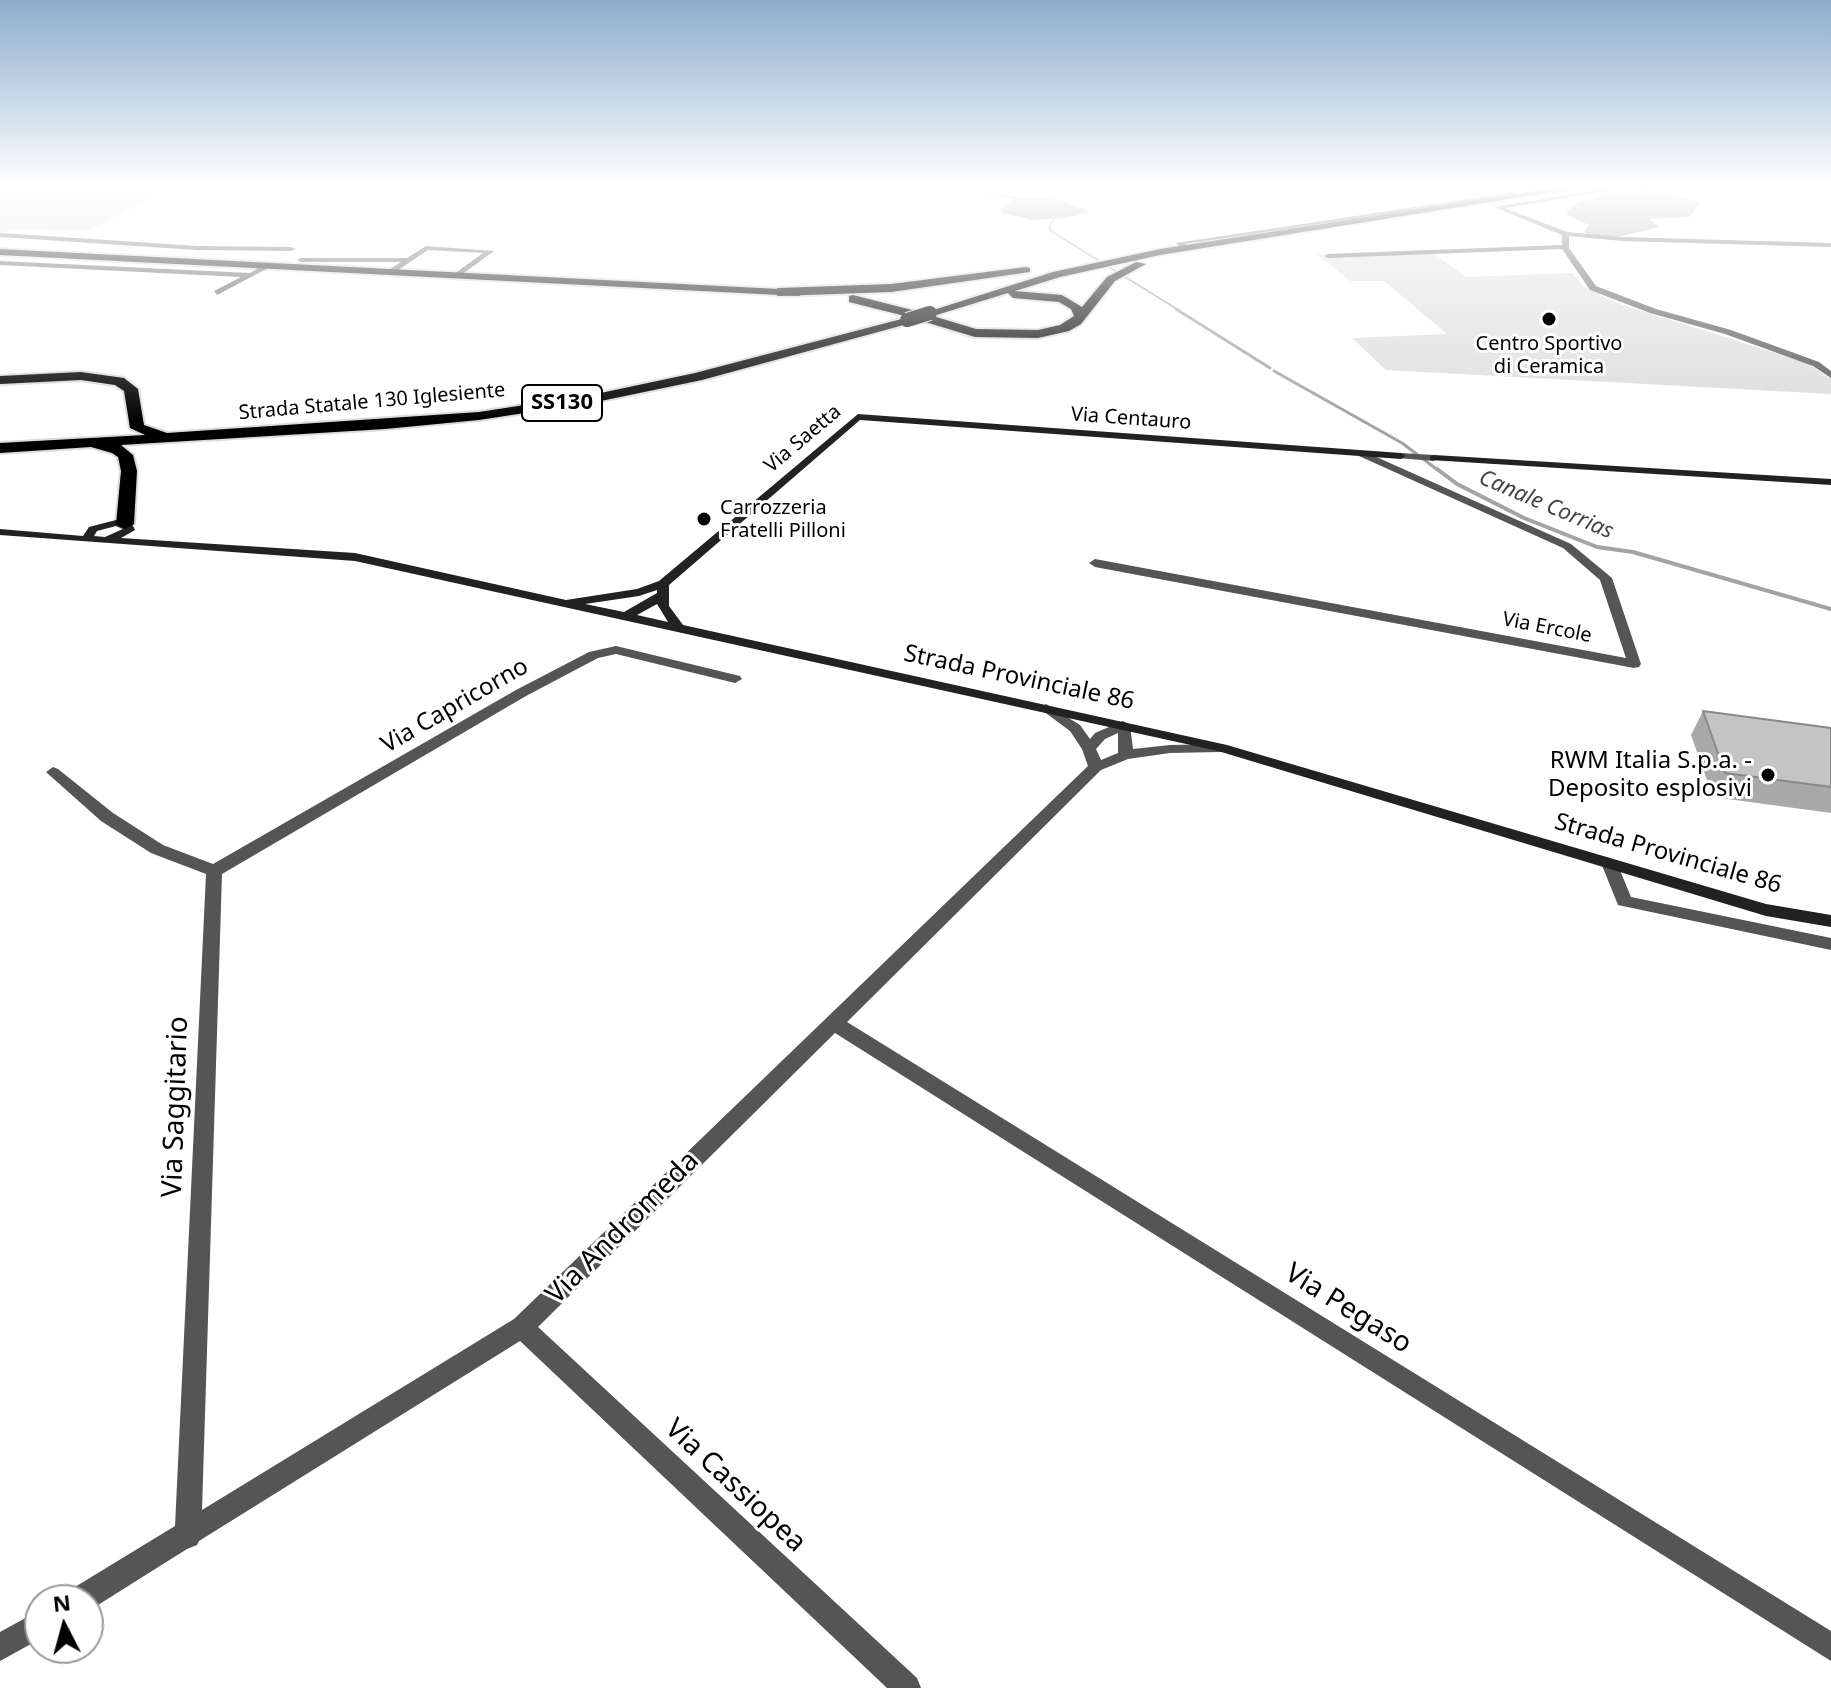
<!DOCTYPE html>
<style>
body{margin:0}
#map{position:relative;width:1831px;height:1688px;overflow:hidden;background:#fff;font-family:"Noto Sans",sans-serif}
canvas{display:block}
.north{position:absolute;left:24px;top:1584px;width:80px;height:80px;box-sizing:border-box;background:#fff;border:2px solid #999;border-radius:50%;rotate:354deg;font-size:22px;font-weight:700;line-height:32px;text-align:center;color:#000}
.north::after{content:'';display:block;margin:auto;width:28px;height:36px;background:#000;clip-path:polygon(50% 0,100% 100%,50% 72%,0 100%)}
</style>
<div id="map">
<canvas width="1831" height="1688"></canvas>
<div class="north">N</div>
</div>
<script>
const ctx = document.querySelector('canvas').getContext('2d');
ctx.lineJoin = 'round';
function paint(path, color) { ctx.fillStyle = color; ctx.fill(path, 'evenodd'); }
const toPath = rows => new Path2D(rows.map(r => 'M' + r).join(''));
function strokePath(path, color, width, dash) { ctx.strokeStyle = color; ctx.lineWidth = width; ctx.lineCap = dash ? 'butt' : 'round'; ctx.setLineDash(dash || []); ctx.stroke(path); }
function label(font, color, halo, rows, align = 'center') {
  ctx.font = font + ' "Noto Sans",sans-serif'; ctx.lineWidth = 6; ctx.setLineDash([]); ctx.textBaseline = 'middle'; ctx.strokeStyle = halo; ctx.fillStyle = color; for (const [text, x, y, turn = 0] of rows) {
    ctx.save(); ctx.translate(x, y); ctx.rotate((+turn || 0) * Math.PI / 180); ctx.textAlign = isNaN(turn) ? turn : align; if (halo) ctx.strokeText(text, 0, 0); ctx.fillText(text, 0, 0); ctx.restore();
  }
}
paint(toPath([
 [0,186,178,186,90,230,11,229,0,234],
 [1429,250,1466,277,1572,273,1584,287,1617,303,1807,363,1831,379,1831,394,1386,370,1352,338,1447,334,1384,281,1350,281,1317,254]
]), '#dcdcdc');
paint(toPath([
 [1624,190,1650,190,1700,202,1690,217,1649,219,1659,227,1618,237,1587,234,1584,232,1589,225,1567,215,1567,211,1578,203],
 [1018,197,1057,199,1090,212,1066,218,1033,220,1002,213,1001,209]
]), '#a3a3a3');
strokePath(toPath([
 [949,186,1023,199],
 [1048,215,1054,219,1049,227,1051,231,1180,311]
]), '#a3a3a3', 2);
strokePath(toPath([
 [1176,309,1270,368],
 [1274,371,1402,443,1439,471]
]), '#a3a3a3', 3);
strokePath(toPath([
 [1437,469,1457,484,1524,518,1597,547,1633,552,1831,609]
]), '#a3a3a3', 4);
const primary = toPath([
 [0,249,799,290,804,293,799,296,0,255,0,249]
]);
const highway = toPath([
 [1568,186,1590,186,1160,255,1060,277,1015,291,1062,295,1082,307,1107,277,1136,262,1146,264,1115,281,1081,324,1069,331,1038,338,975,337,912,318,911,323,702,380,596,402,479,420,385,429,121,445,133,455,137,471,134,524,125,529,116,524,121,471,118,457,112,453,91,447,0,453,0,443,145,435,130,428,124,391,115,385,81,380,0,384,0,376,81,372,124,378,138,389,144,425,167,433,479,412,596,394,695,373,909,317,849,302,849,296,853,295,924,313,1053,272,1160,249,1568,186],
 [1008,293,1013,298,1059,302,1071,309,1074,316,1060,325,1038,330,976,329,933,316,1008,293],
 [1026,267,1030,268,1030,272,891,292,778,296,772,292,778,288,891,284,1026,267]
]);
strokePath(primary, '#dbdbdb', 4);
strokePath(highway, '#dbdbdb', 4);
paint(toPath([
 [1623,186,1637,186,1505,208,1567,232,1622,237,1831,243,1831,247,1622,241,1569,236,1569,248,1596,286,1656,309,1731,330,1819,362,1831,371,1831,378,1813,366,1725,334,1650,313,1590,290,1562,249,1328,258,1324,256,1328,254,1562,245,1562,235,1494,207,1623,186],
 [1515,192,1517,195,1185,244,1187,247,1183,249,1176,243,1515,192],
 [0,233,197,246,291,247,295,249,291,251,197,250,0,237,0,233],
 [426,246,494,251,457,278,454,274,483,253,428,250,392,274,389,270,401,262,301,262,297,260,301,258,407,258,426,246],
 [0,261,250,273,265,264,272,266,217,295,214,291,241,277,0,265,0,261],
 [1363,451,1571,544,1612,578,1641,664,1639,667,1634,668,1095,567,1089,563,1095,559,1626,658,1600,580,1563,548,1359,456,1358,454,1363,451],
 [1401,453,1434,455,1439,458,1434,461,1397,458,1396,456,1401,453],
 [616,646,740,676,742,679,735,683,616,654,598,658,526,696,222,874,202,1510,514,1319,1088,766,1082,749,1070,731,1039,708,1046,704,1080,725,1090,739,1095,733,1123,721,1130,725,1133,749,1170,745,1222,744,1229,748,1222,752,1170,753,1128,759,1101,770,847,1022,1831,1631,1831,1661,835,1033,538,1327,917,1678,921,1688,887,1688,520,1341,199,1541,197,1545,187,1549,90,1610,88,1600,67,1600,70,1590,175,1526,206,874,151,853,101,821,46,772,53,767,58,769,113,813,163,845,213,864,516,690,589,652,616,646],
 [1118,733,1118,753,1101,760,1096,749,1105,739,1118,733],
 [1609,858,1617,863,1631,897,1831,938,1831,950,1618,905,1601,863,1609,858],
 [40,1610,40,1639,0,1661,0,1632,40,1610]
]), '#555');
paint(toPath([
 [858,414,1401,453,1406,456,1401,459,860,420,669,585,669,606,683,625,1227,745,1766,904,1831,915,1831,927,1766,916,1218,751,355,561,0,535,0,529,83,536,89,527,116,520,132,524,135,530,121,538,355,553,566,600,637,589,659,581,858,414],
 [116,526,123,529,105,537,94,536,97,531,116,526],
 [657,590,657,593,624,612,585,604,639,596,657,590],
 [657,604,668,622,637,615,657,604],
 [1434,455,1831,479,1831,485,1430,460,1430,456,1434,455]
]), '#222');
paint(primary, '#000');
paint(highway, '#000');
const highwayBridge = toPath([
 [907,320,930,313]
]);
strokePath(highwayBridge, '#dbdbdb', 16, []);
strokePath(highwayBridge, '#000', 14);
paint(toPath([
 [1703,711,1831,728,1831,813,1713,797,1691,735]
]), '#a9a9a9');
const building = toPath([
 [1703,711,1831,728,1831,787,1725,773,1703,711]
]);
paint(building, '#c4c4c4');
strokePath(building, '#898989', 2);
const sky = ctx.createLinearGradient(0, 0, 0, 422);
sky.addColorStop(0, '#8cadcc');
sky.addColorStop(0.44, '#fff');
sky.addColorStop(1, '#ffffff00');
ctx.fillStyle = sky;
ctx.fillRect(0, 0, 1831, 422);
for (const [x, y, r, color] of [
 [1549,319,8,"#000"],
 [704,519,8,"#000"],
 [1768,775,8,"#000"]
]) { const dot = new Path2D(); dot.arc(x, y, r, 0, 2 * Math.PI); ctx.fillStyle = color; ctx.fill(dot); strokePath(dot, '#fff', 3); }
label('20px', '#000', '#fff', [
 ["Centro Sportivo",1549,344],
 ["di Ceramica",1549,367],
 ["Carrozzeria",720,508,"left"],
 ["Fratelli Pilloni",720,531,"left"]
]);
label('20px', '#000', '#fff', [
 ["Strada Statale 130 Iglesiente",372,402,-5],
 ["Via Centauro",1131,419,4],
 ["Via Saetta",803,439,-40],
 ["Via Ercole",1547,628,11]
]);
for (const [x, y, w] of [
 [562,403,80]
]) { const box = new Path2D(); box.roundRect(x - w / 2, y - 18, w, 36, 6); ctx.fillStyle = '#fff'; ctx.fill(box); strokePath(box, '#000', 2); }
label('bold 22px', '#000', null, [
 ["SS130",562,403]
]);
label('italic 22px', '#444', '#fff', [
 ["Canale Corrias",1546,505,23]
]);
label('24px', '#000', '#fff', [
 ["Strada Provinciale 86",1019,678,12],
 ["Via Capricorno",455,706,-30],
 ["Strada Provinciale 86",1668,854,16]
]);
label('24px', '#000', '#fff', [
 ["RWM Italia S.p.a. -",1752,761],
 ["Deposito esplosivi",1752,789]
], 'right');
label('28px', '#000', '#fff', [
 ["Via Saggitario",176,1107,-88],
 ["Via Andromeda",623,1228,-45],
 ["Via Pegaso",1348,1309,32],
 ["Via Cassiopea",735,1486,43]
]);
</script>
